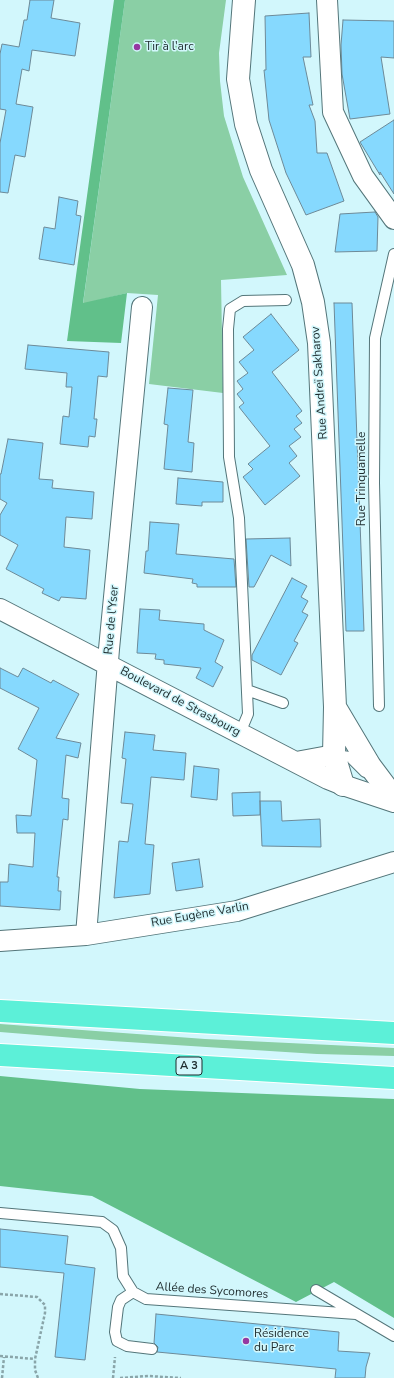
<!DOCTYPE html>
<meta charset="utf-8">
<style>
body{margin:0}
canvas{display:block;background:#d2f7fc}
</style>
<canvas width="394" height="1378"></canvas>
<script>
const ctx = document.querySelector('canvas').getContext('2d');
ctx.lineJoin = 'round';
function paint(path, color) { ctx.fillStyle = color; ctx.fill(path, 'evenodd'); }
const toPath = rows => new Path2D(rows.map(r => 'M' + r).join(''));
function strokePath(path, color, width, dash) { ctx.strokeStyle = color; ctx.lineWidth = width; ctx.lineCap = dash ? 'butt' : 'round'; ctx.setLineDash(dash || []); ctx.stroke(path); }
function label(font, color, halo, rows, align = 'center') {
  ctx.font = font + ' "Nunito Sans",sans-serif'; ctx.lineWidth = 3; ctx.setLineDash([]); ctx.textBaseline = 'middle'; ctx.strokeStyle = halo; ctx.fillStyle = color; for (const [text, x, y, turn = 0] of rows) {
    ctx.save(); ctx.translate(x, y); ctx.rotate((+turn || 0) * Math.PI / 180); ctx.textAlign = isNaN(turn) ? turn : align; if (halo) ctx.strokeText(text, 0, 0); ctx.fillText(text, 0, 0); ctx.restore();
  }
}
paint(toPath([
 [125,0,226,0,219,53,220,81,224,116,243,177,287,275,221,280,223,393,149,384,158,295,127,293,83,304],
 [0,1024,205,1039,394,1048,394,1056,317,1054,112,1041,0,1032]
]), '#8acfa5');
paint(toPath([
 [114,0,125,0,83,303,127,293,121,343,67,341],
 [0,1076,140,1089,394,1099,394,1318,334,1282,296,1302,92,1196,0,1186]
]), '#61c08a');
const building = toPath([
 [30,0,54,0,51,18,80,23,75,56,32,50,29,71,22,69,16,104,33,107,25,157,15,155,8,193,0,192,0,143,6,110,0,109,0,54,2,44,19,47,24,20,27,20,30,0],
 [309,13,311,57,303,57,313,105,309,105,315,121,317,153,327,153,344,201,306,215,286,173,269,120,264,70,266,70,265,16,309,13],
 [343,20,394,21,394,58,381,57,390,114,350,119,342,74,341,45,343,20],
 [394,120,394,194,380,172,380,175,360,142,394,120],
 [59,197,78,201,76,215,81,216,74,265,39,259,44,227,55,229,59,197],
 [375,212,378,217,377,251,335,252,340,214,375,212],
 [334,303,352,303,364,631,346,631,334,303],
 [271,314,299,350,272,372,302,411,296,416,302,423,294,429,301,437,289,446,297,456,289,463,300,476,265,505,243,477,253,469,248,464,270,446,239,407,244,403,237,394,243,389,237,381,248,373,239,362,254,350,243,337,271,314],
 [28,345,109,352,107,377,98,376,94,419,97,419,95,437,89,436,88,447,60,444,63,416,69,417,72,387,66,387,67,373,25,369,28,345],
 [168,388,193,390,188,442,194,443,192,472,164,469,168,425,164,424,168,388],
 [8,439,43,443,39,479,53,480,52,488,94,492,92,519,66,517,64,547,90,550,86,599,61,597,59,601,42,593,44,589,6,569,18,545,0,535,0,515,7,503,0,499,0,474,1,474,8,439],
 [178,478,223,482,223,502,202,502,202,506,176,504,178,478],
 [150,522,179,524,176,554,234,559,236,587,197,587,197,584,192,583,193,579,144,573,146,551,148,551,150,522],
 [290,538,291,566,271,555,254,587,249,587,246,539,290,538],
 [292,578,307,586,301,597,308,601,302,612,308,615,294,641,298,643,281,675,252,660,252,655,292,578],
 [140,609,160,610,159,620,204,624,204,630,224,640,215,662,223,667,213,687,196,678,201,668,164,664,164,660,155,659,156,654,137,653,140,609],
 [0,668,18,677,23,668,51,683,53,680,79,694,56,738,81,743,78,758,66,755,62,798,69,799,68,820,63,819,57,877,59,877,58,891,61,891,60,910,0,906,0,882,8,882,9,864,33,867,35,833,17,833,16,815,31,816,37,760,18,749,39,708,0,688,0,668],
 [125,732,155,735,153,750,186,753,184,780,151,777,145,844,154,845,150,894,114,898,119,841,128,842,133,804,121,803,126,759,122,758,125,732],
 [194,766,219,769,217,800,191,797,194,766],
 [260,792,260,815,233,816,232,793,260,792],
 [260,801,281,801,282,821,320,819,321,847,262,846,260,801],
 [199,859,203,887,176,891,172,863,199,859],
 [0,1229,68,1236,65,1264,95,1268,85,1360,55,1357,64,1273,0,1267,0,1229],
 [156,1314,339,1332,338,1351,370,1353,366,1367,365,1378,335,1378,336,1369,157,1352,158,1347,154,1343,156,1314]
]);
paint(building, '#86d9fe');
strokePath(building, '#6d8a98', 1);
const lane = toPath([
 [247,690,283,703],
 [379,706,374,483,375,338,394,254],
 [240,733,248,714,239,518,229,457,228,329,230,309,243,301,286,300],
 [334,755,350,757,365,772],
 [0,1213,102,1222,113,1230,121,1248,123,1276,133,1292,146,1299,356,1314],
 [316,1290,394,1336],
 [133,1292,121,1300,118,1307,115,1332,117,1341,127,1346,152,1349]
]);
const street = toPath([
 [327,0,333,112,363,176,394,219],
 [0,609,328,779,343,785,394,802],
 [296,762,334,755],
 [86,935,109,649,142,307],
 [0,941,86,935,237,911,394,862]
]);
const secondary = toPath([
 [244,0,238,79,246,124,261,170,303,265,313,302,319,343,335,707,334,755,343,785],
 [335,707,370,766,394,798]
]);
const highway = toPath([
 [0,1011,394,1033],
 [0,1055,394,1078]
]);
strokePath(lane, '#54767a', 12);
strokePath(street, '#54767a', 22);
strokePath(secondary, '#54767a', 24);
strokePath(highway, '#fff', 24);
strokePath(toPath([
 [0,1294,37,1297,45,1305,45,1313,35,1359,35,1370,38,1378],
 [0,1356,35,1359],
 [2,1378,4,1357],
 [113,1378,115,1357],
 [120,1378,148,1376,181,1378]
]), '#89a5a9', 2.5, [3, 2]);
strokePath(lane, '#fff', 10);
strokePath(street, '#fff', 20);
strokePath(secondary, '#fff', 22);
strokePath(highway, '#5cf0d8', 22);
for (const [x, y, r, color] of [
 [137,47,4,"#9638a1"],
 [246,1341,4,"#9638a1"]
]) { const dot = new Path2D(); dot.arc(x, y, r, 0, 2 * Math.PI); ctx.fillStyle = color; ctx.fill(dot); strokePath(dot, '#d2f7fc', 1.5); }
for (const [x, y, w] of [
 [189,1066,26]
]) { const box = new Path2D(); box.roundRect(x - w / 2, y - 9, w, 18, 3); ctx.fillStyle = '#d2f7fc'; ctx.fill(box); strokePath(box, '#1d2b2d', 1); }
label('bold 11px', '#1d2b2d', null, [
 ["A 3",189,1066]
]);
label('12px', '#1d2b2d', '#d2f7fc', [
 ["Tir à l'arc",145,47],
 ["Résidence",254,1334],
 ["du Parc",254,1348]
], 'left');
label('12px', '#1d2b2d', '#d2f7fc', [
 ["Rue Andreï Sakharov",320,383,-94],
 ["Rue Trinquamelle",362,479,-90],
 ["Rue de l'Yser",112,620,-85],
 ["Boulevard de Strasbourg",180,702,28],
 ["Rue Eugène Varlin",200,915,-10],
 ["Allée des Sycomores",212,1291,4]
]);
</script>
